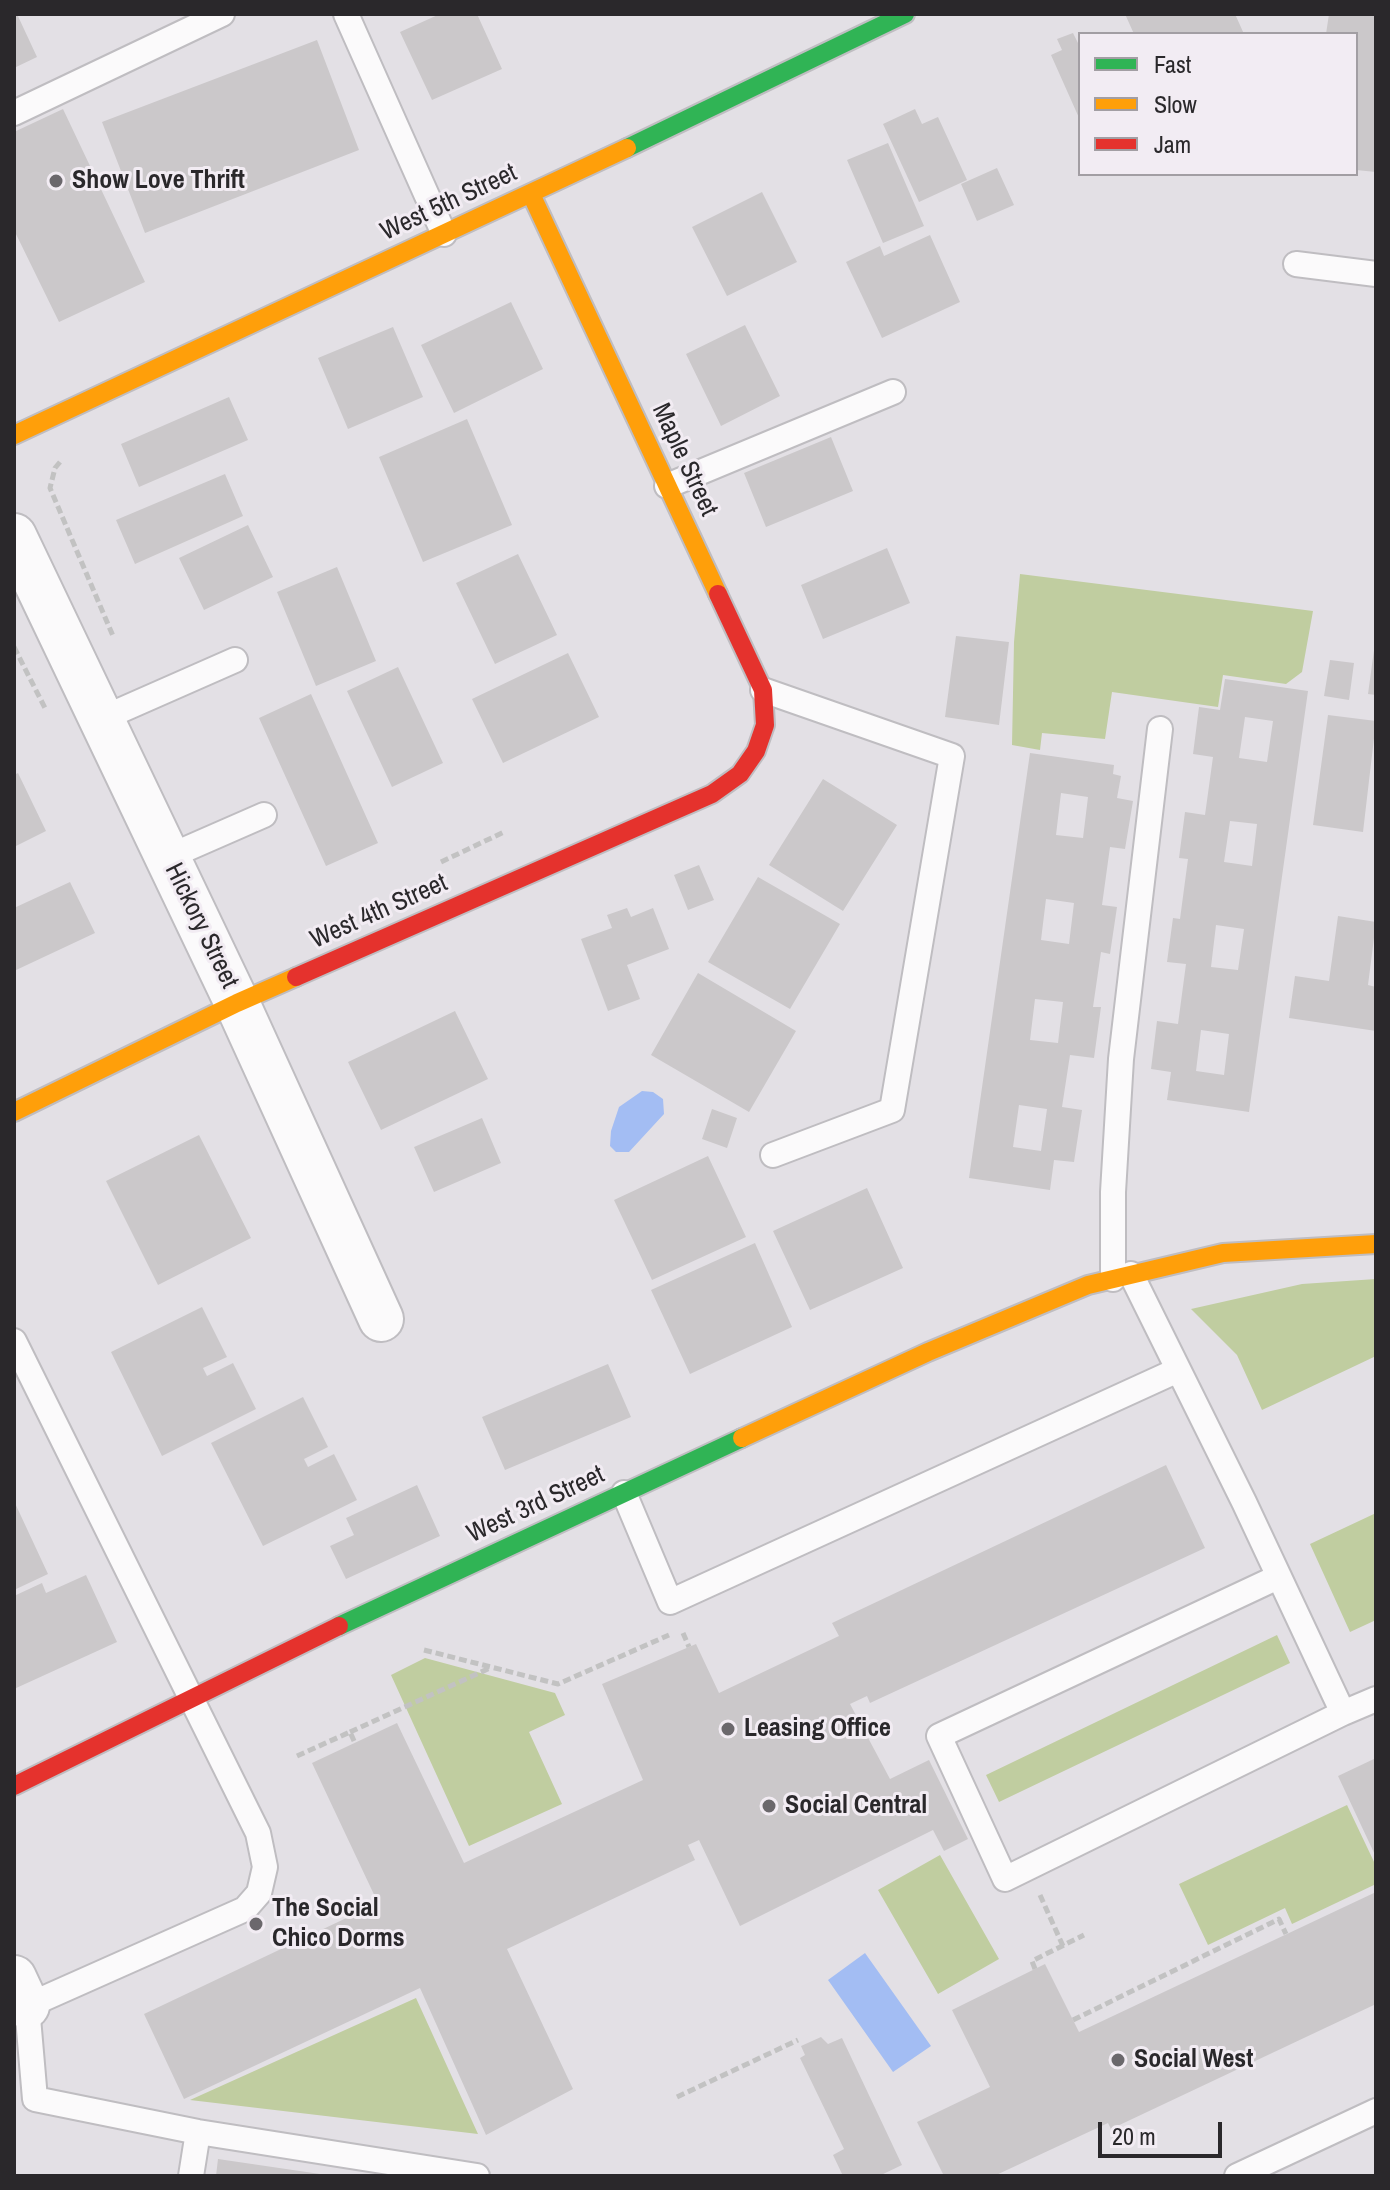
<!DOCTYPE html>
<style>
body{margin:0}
#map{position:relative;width:1390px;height:2190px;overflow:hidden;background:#e3e0e5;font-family:"Archivo Narrow",sans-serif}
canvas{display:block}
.frame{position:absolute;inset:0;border:16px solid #2a282b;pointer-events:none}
.legend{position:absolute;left:1078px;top:32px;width:280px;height:144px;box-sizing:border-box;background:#f2ecf3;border:2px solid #a29ea3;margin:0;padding:10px 14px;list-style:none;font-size:24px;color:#2a282b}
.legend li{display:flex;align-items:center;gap:16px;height:40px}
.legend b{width:40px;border:2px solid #a29ea3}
.scale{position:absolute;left:1098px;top:2122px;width:124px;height:36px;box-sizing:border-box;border:4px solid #2a282b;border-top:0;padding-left:10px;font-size:24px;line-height:28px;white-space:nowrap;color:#2a282b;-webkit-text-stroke:6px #f2ecf3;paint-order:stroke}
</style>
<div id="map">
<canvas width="1390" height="2190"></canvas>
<div class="frame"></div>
<ul class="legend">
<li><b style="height:10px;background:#30b455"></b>Fast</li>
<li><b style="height:10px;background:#ff9f0a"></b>Slow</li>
<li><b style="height:10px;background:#e5322d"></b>Jam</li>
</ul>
<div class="scale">20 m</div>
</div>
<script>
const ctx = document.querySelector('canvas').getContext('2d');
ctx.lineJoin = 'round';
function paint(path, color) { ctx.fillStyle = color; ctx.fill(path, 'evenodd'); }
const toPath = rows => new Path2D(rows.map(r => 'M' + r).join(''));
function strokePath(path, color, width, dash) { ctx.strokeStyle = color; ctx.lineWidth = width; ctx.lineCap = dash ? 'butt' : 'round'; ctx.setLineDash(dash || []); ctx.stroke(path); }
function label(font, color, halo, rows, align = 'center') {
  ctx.font = font + ' "Archivo Narrow",sans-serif'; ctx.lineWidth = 6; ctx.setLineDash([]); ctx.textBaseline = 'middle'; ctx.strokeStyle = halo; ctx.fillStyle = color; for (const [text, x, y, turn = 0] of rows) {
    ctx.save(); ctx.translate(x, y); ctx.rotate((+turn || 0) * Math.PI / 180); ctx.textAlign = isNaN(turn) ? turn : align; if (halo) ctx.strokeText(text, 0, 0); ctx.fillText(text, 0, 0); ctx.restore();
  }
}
paint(toPath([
 [1020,574,1313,611,1302,672,1286,684,1223,675,1218,707,1112,692,1105,739,1042,733,1040,750,1012,745,1014,642],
 [1376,1279,1376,1356,1262,1410,1237,1355,1191,1309,1302,1284],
 [1376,1513,1376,1620,1350,1632,1310,1544],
 [1277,1635,1290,1663,999,1802,986,1775],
 [425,1658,555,1693,565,1715,529,1732,562,1804,469,1846,391,1675],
 [1347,1805,1376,1866,1376,1884,1292,1924,1285,1908,1208,1945,1179,1884],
 [940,1855,999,1959,938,1994,878,1890],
 [416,1998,478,2134,190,2100]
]), '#c0cda0');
paint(toPath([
 [642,1091,653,1092,663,1099,664,1114,629,1152,616,1152,610,1146,611,1131,619,1107],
 [865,1953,931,2046,893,2072,828,1980]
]), '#a3bdf3');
paint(toPath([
 [14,14,17,14,37,57,14,68],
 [440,14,477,14,502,69,432,100,400,32],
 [1125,14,1235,14,1244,34,1134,34],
 [1329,14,1376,14,1376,172,1356,170,1356,34,1326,34],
 [1073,33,1078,43,1080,42,1080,120,1051,55,1062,50,1057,39],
 [317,40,359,150,145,233,102,122],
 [63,109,145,282,59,322,14,230,14,132],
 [915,109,922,124,938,117,967,180,919,202,883,124],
 [888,143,924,226,883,243,847,160],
 [997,168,1014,205,977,221,961,184],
 [762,192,797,262,727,296,692,227],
 [930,235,960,302,882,338,846,262,880,246,884,256],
 [511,302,543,369,454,413,421,345],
 [745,325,780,396,721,426,686,354],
 [393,327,423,397,348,429,318,358],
 [229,397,248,440,139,487,121,444],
 [467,419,512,525,423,562,379,457],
 [831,437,853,491,766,527,744,473],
 [225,474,243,516,135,564,116,520],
 [248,525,273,577,204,610,179,558],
 [887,548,910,603,823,639,801,585],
 [518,554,557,635,495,664,456,583],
 [337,567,376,661,316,686,277,592],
 [956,636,1009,642,999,725,945,717],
 [1374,650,1376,650,1376,695,1368,694],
 [568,653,599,717,503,763,472,699],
 [1330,660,1354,663,1349,700,1324,696],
 [398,667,443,763,392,787,347,691],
 [1225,679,1308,691,1249,1112,1167,1100,1171,1072,1151,1069,1157,1021,1178,1024,1186,964,1167,962,1173,918,1180,919,1188,859,1179,858,1185,812,1205,815,1213,757,1193,754,1199,707,1220,710],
 [1245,717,1273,721,1267,762,1239,758],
 [1230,821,1257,824,1252,866,1224,862],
 [1216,925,1244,929,1238,970,1211,967],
 [1201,1030,1229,1034,1224,1075,1196,1071],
 [311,694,378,843,326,866,259,718],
 [1328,715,1376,721,1363,832,1313,825],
 [1030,753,1114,765,1113,774,1121,776,1117,798,1133,801,1125,849,1110,847,1102,905,1117,907,1110,954,1101,952,1093,1007,1101,1007,1094,1058,1070,1055,1062,1107,1082,1110,1074,1162,1054,1160,1050,1190,969,1178],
 [1061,793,1088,797,1083,838,1056,835],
 [1046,899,1074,903,1069,944,1041,940],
 [1035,999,1063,1002,1058,1043,1030,1040],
 [1019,1105,1047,1109,1041,1151,1013,1147],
 [18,773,46,831,14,847,14,775],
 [823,779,897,825,843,911,769,865],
 [699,865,714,900,688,910,674,875],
 [758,877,840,924,790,1009,708,962],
 [70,882,95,933,14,971,14,908],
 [627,908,631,917,653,908,669,949,627,965,640,999,608,1011,581,939,612,928,607,915],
 [1338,916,1376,922,1368,985,1376,987,1376,1031,1289,1018,1295,976,1329,981],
 [698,973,796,1031,749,1112,651,1055],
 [455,1011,488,1079,381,1130,348,1062],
 [712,1109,737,1118,727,1148,702,1139],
 [482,1118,501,1163,434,1192,414,1147],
 [199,1135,251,1238,158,1285,106,1181],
 [708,1156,746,1237,652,1280,614,1200],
 [867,1188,903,1268,810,1310,773,1231],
 [755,1243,792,1327,690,1374,651,1290],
 [202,1307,227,1357,203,1368,207,1376,233,1363,256,1409,162,1456,111,1352],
 [608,1364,631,1417,505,1470,482,1417],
 [303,1397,328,1447,304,1459,308,1467,334,1454,357,1500,263,1546,211,1443],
 [1166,1465,1205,1548,870,1703,867,1696,850,1704,890,1779,929,1760,968,1839,944,1851,933,1830,740,1926,699,1840,688,1845,695,1860,507,1949,573,2089,486,2135,420,1988,184,2099,144,2014,378,1903,312,1763,397,1723,464,1863,643,1780,602,1684,696,1644,719,1693,839,1636,832,1623],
 [417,1485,440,1536,346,1579,330,1546,354,1535,346,1518],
 [14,1501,48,1574,14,1590],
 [86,1575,117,1642,14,1689,14,1596,42,1583,46,1593],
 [1376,1758,1376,1857,1338,1776],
 [1376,1892,1376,2004,1111,2129,1108,2123,994,2176,944,2176,917,2122,990,2087,952,2010,1045,1964,1079,2032],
 [821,2037,828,2044,842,2038,902,2165,879,2176,843,2176,833,2155,844,2149,800,2058,805,2055,801,2046],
 [218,2159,320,2174,320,2176,216,2176]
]), '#cbc8ca');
const lane = toPath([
 [346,14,444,234],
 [14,113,222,14],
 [1296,264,1376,274],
 [667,486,893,392],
 [763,690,952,756,892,1110,773,1155],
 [101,719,235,660],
 [168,857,264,815],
 [1131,1274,1244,1502,1343,1713,1005,1879,939,1736,1278,1577],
 [1113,1279,1113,1192,1121,1059,1160,729],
 [14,1341,258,1833,265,1867,259,1893,245,1909,27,2006,35,2099,198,2132,477,2176],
 [624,1493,670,1602,1178,1370],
 [1343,1713,1376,1699],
 [191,2176,198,2132],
 [1237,2176,1376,2111]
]);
const street = toPath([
 [14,536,237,1003,381,1319],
 [14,1978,27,2006]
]);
const fast = toPath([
 [627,148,905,14],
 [339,1626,742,1438]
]);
const slow = toPath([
 [531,194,718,594],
 [14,435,627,148],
 [14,1112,237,1003,296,977],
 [742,1438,928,1352,1088,1285,1223,1253,1376,1244]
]);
const jam = toPath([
 [296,977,712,794,740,774,756,751,765,725,763,690,718,594],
 [14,1786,339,1626]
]);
strokePath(lane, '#bfbdc1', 28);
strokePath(street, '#bfbdc1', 48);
strokePath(fast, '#bfbdc1', 22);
strokePath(slow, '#bfbdc1', 22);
strokePath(jam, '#bfbdc1', 22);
strokePath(toPath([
 [60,462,55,468,50,488,113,636],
 [14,647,46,710],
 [441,862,504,832],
 [683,1633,689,1647],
 [424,1650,558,1684,669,1635],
 [350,1732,490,1668],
 [297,1756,350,1732,355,1743],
 [1040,1895,1063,1946],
 [1035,1969,1032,1961,1084,1935],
 [1073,2020,1279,1919,1286,1934],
 [677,2097,798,2040]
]), '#c2c2c2', 5, [8, 4]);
strokePath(lane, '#fbfafb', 24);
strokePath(street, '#fbfafb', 44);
strokePath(fast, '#30b455', 18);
strokePath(slow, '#ff9f0a', 18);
strokePath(jam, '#e5322d', 18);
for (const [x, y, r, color] of [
 [56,181,8,"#6b686c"],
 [728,1729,8,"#6b686c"],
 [769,1806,8,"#6b686c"],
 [256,1924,8,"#6b686c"],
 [1118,2060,8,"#6b686c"]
]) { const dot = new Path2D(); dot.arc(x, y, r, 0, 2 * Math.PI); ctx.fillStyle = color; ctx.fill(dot); strokePath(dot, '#f2ecf3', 3); }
label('bold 26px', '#2a282b', '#f2ecf3', [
 ["Show Love Thrift",72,181],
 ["Leasing Office",744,1729],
 ["Social Central",785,1806],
 ["The Social",272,1909],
 ["Chico Dorms",272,1939],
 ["Social West",1134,2060]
], 'left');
label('26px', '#2a282b', '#f2ecf3', [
 ["West 5th Street",449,203,-25],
 ["Maple Street",684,460,65],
 ["West 4th Street",379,912,-24],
 ["Hickory Street",201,926,64],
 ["West 3rd Street",536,1505,-25]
]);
</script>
